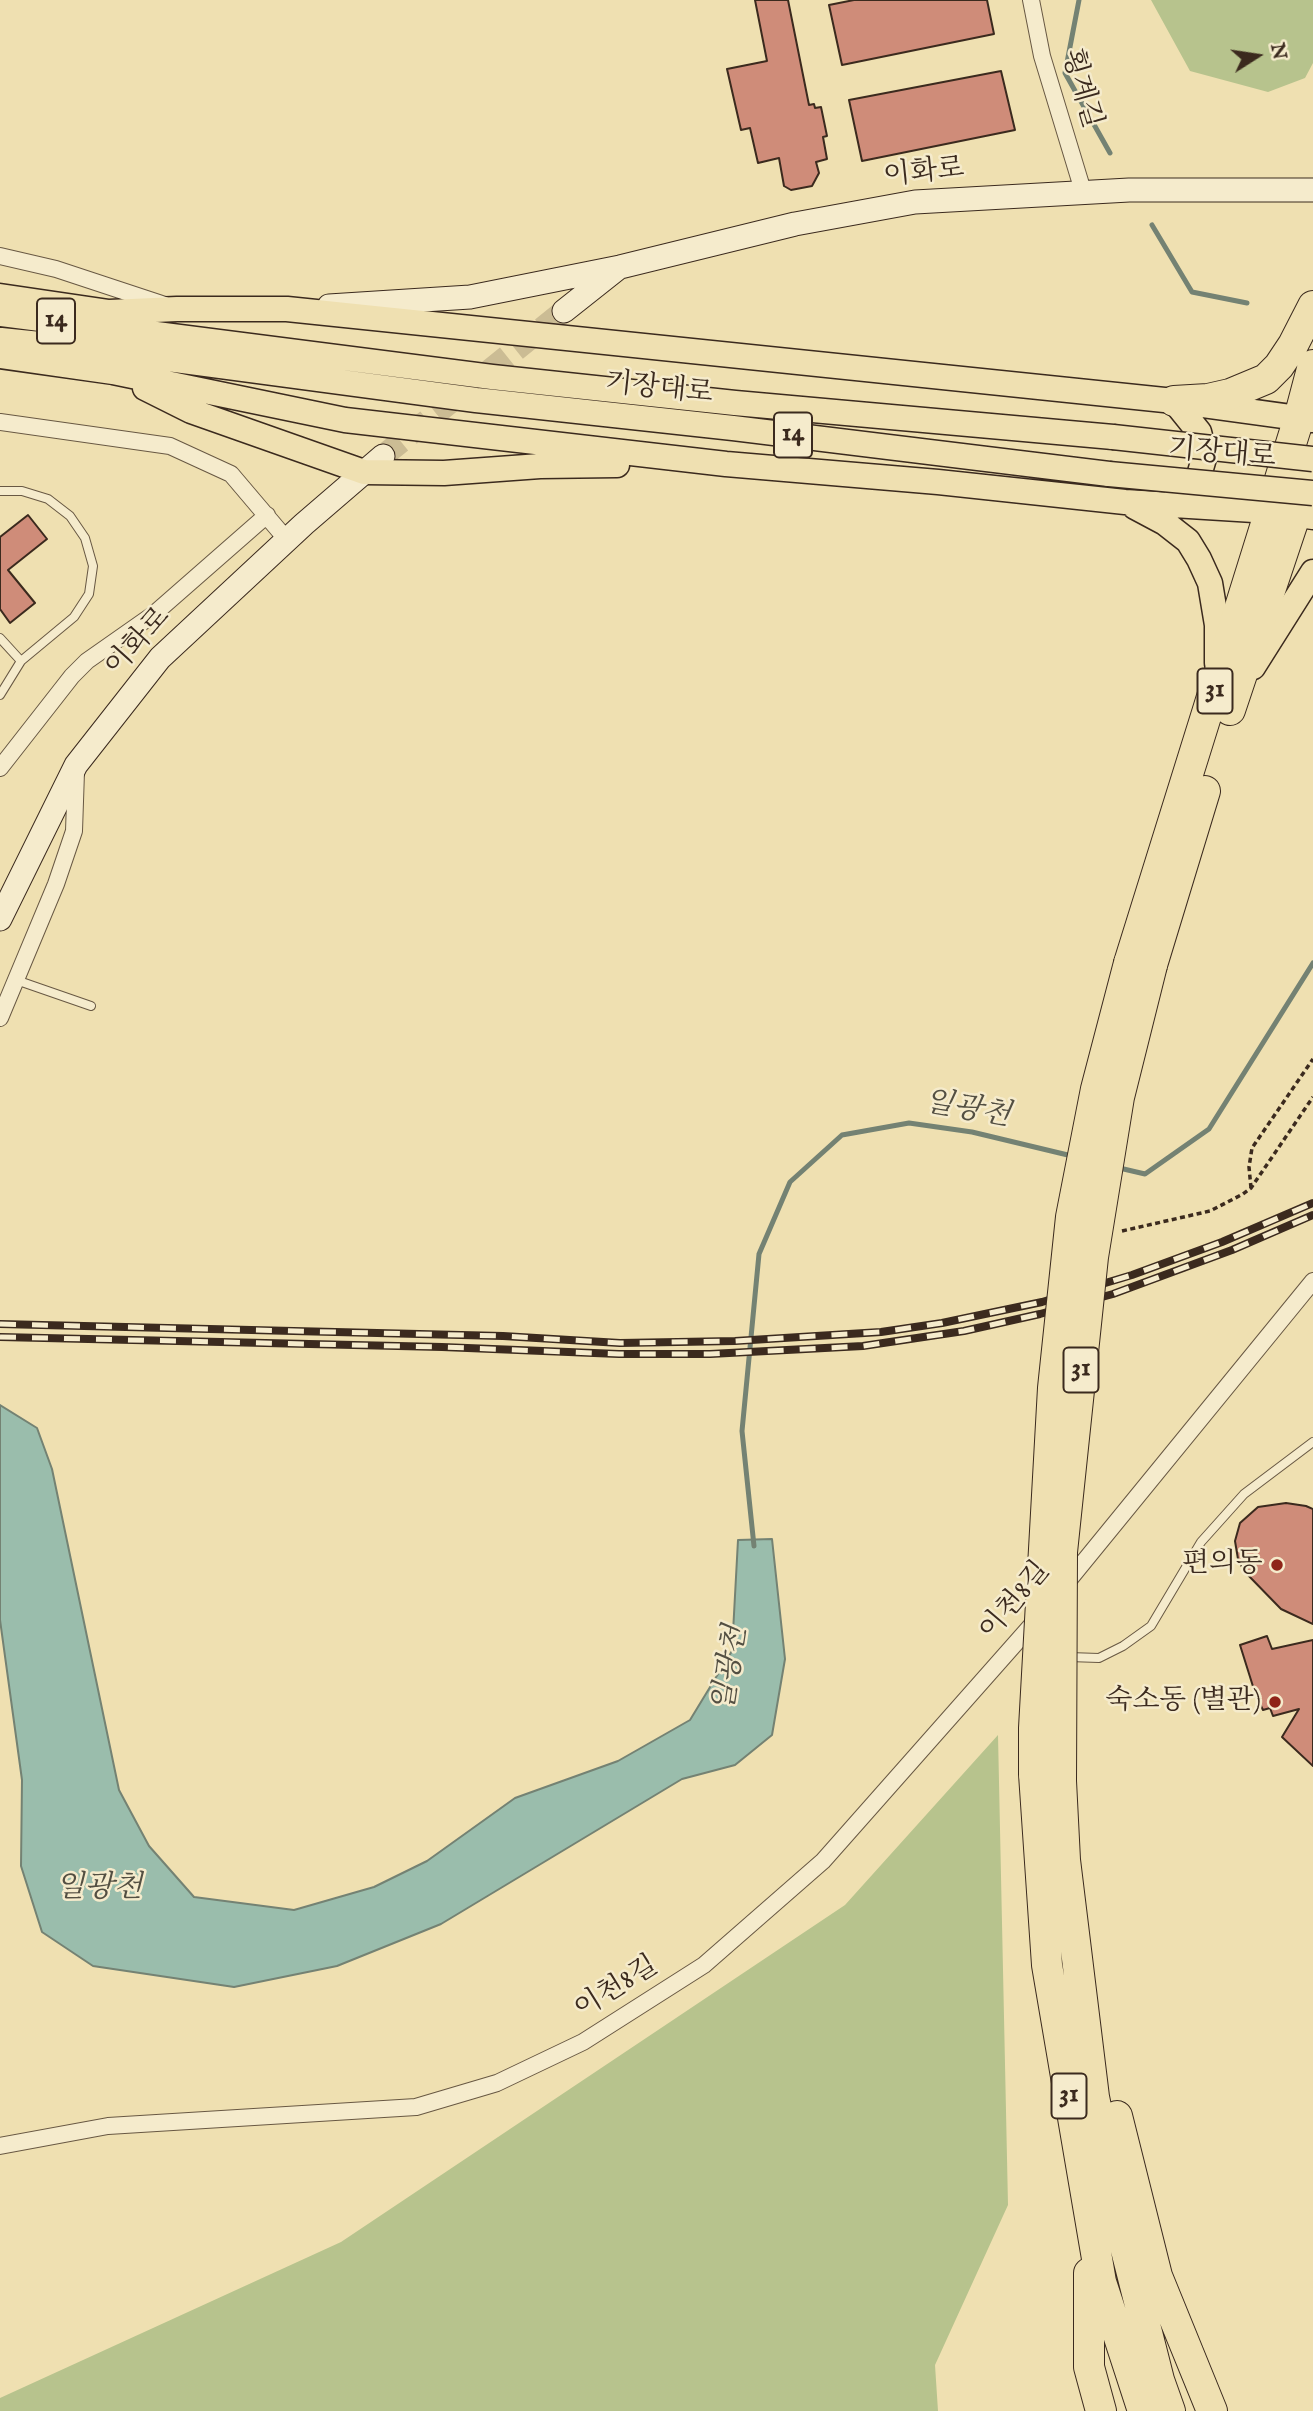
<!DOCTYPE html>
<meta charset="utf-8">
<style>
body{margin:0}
#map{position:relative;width:1313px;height:2411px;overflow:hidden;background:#efe0b1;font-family:"IM FELL English",serif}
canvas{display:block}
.north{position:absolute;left:1222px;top:21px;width:70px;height:70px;-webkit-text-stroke:5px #f5ebcc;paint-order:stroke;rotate:78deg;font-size:19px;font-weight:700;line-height:28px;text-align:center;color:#3b2a1e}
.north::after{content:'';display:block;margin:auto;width:24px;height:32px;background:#3b2a1e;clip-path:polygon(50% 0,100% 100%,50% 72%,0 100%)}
</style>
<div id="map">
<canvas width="1313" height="2411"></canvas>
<div class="north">N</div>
</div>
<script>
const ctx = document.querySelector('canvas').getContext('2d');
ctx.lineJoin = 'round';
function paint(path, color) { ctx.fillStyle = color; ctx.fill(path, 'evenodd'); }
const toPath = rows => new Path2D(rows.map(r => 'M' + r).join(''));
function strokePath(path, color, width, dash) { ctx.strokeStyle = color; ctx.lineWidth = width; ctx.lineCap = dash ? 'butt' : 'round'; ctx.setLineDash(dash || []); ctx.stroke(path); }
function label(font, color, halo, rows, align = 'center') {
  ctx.font = font + ' "IM FELL English","Noto Serif KR",serif'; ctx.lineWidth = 5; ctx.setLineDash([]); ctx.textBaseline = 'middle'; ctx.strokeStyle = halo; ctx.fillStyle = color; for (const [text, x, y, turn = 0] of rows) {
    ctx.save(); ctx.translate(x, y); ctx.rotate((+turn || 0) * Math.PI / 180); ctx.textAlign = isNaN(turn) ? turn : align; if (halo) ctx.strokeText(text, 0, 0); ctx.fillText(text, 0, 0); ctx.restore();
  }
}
paint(toPath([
 [1151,0,1313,0,1313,63,1305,78,1268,92,1190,71],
 [998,1735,1008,2205,935,2365,938,2411,0,2411,0,2398,341,2242,845,1905]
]), '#b7c38d');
const water = toPath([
 [0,1405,37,1428,52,1469,119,1790,149,1846,194,1897,294,1910,374,1887,427,1861,515,1798,618,1761,690,1720,732,1651,738,1540,772,1539,785,1659,772,1735,735,1765,682,1779,441,1924,337,1966,234,1987,93,1966,42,1932,21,1866,22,1780,0,1620,0,1405]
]);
paint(water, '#9abdac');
strokePath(water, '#748273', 2);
strokePath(toPath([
 [1079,0,1065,73,1110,153],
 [1152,225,1192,292,1247,303],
 [1115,1167,1145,1174,1209,1129,1313,963],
 [754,1546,742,1431,759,1254,790,1182,842,1135,909,1123,972,1132,1072,1156]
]), '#748273', 5);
const building = toPath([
 [755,0,788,0,809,105,814,104,815,108,821,107,827,136,823,137,827,159,816,162,819,173,812,186,791,190,784,186,779,158,758,163,750,128,741,130,727,69,767,61,755,0],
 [854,0,987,0,994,34,842,65,829,5,854,0],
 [1001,71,1015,130,862,161,849,100,1001,71],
 [28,515,47,539,8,570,35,603,10,623,0,609,0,537,28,515],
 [1286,1503,1306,1506,1313,1509,1313,1624,1281,1609,1244,1571,1238,1559,1235,1541,1240,1523,1258,1507,1286,1503],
 [1267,1636,1272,1649,1313,1640,1313,1766,1282,1737,1299,1709,1273,1716,1270,1708,1263,1710,1256,1696,1240,1645,1267,1636]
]);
paint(building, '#cf8c79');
strokePath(building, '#3b2a1e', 2);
strokePath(toPath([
 [383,456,564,311]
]), '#cbbc94', 23, [23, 11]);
const lane = toPath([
 [0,491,22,491,48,499,70,516,85,538,93,566,89,594,74,617,21,661,0,695],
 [0,638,21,661],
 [16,980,91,1006],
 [1069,1657,1099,1658,1123,1646,1151,1626,1201,1542,1244,1494,1313,1442]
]);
const street = toPath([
 [1031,0,1042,56,1083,191],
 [0,256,56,269,165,305],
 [0,422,170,446,231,474,287,540],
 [0,768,72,676,87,661,154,614,267,515],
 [0,1018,56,884,74,831,76,772],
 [1064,1586,1313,1281],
 [0,2146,108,2126,416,2107,497,2083,583,2042,704,1965,823,1861,1037,1619]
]);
const secondary = toPath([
 [329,306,470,297,620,267,795,224,915,202,1129,190,1313,190],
 [564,311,617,269],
 [0,919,76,765,160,658,304,524,383,456]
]);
const primary = toPath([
 [0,296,109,312,177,309,287,309,1174,401,1313,420],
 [0,314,492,377,735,403,1113,437],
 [1,340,108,351,476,400,733,428,1109,474],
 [0,356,113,372,345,420,726,464,938,482,1125,502,1270,511,1313,517],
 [145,388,191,411,364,472,444,473,540,466,617,465],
 [1174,401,1199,432,1205,455,1198,479,1182,491,1177,492],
 [1135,507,1165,523,1188,541,1199,559,1210,583,1217,625,1217,663],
 [1253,667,1313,572]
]);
const highway = toPath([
 [1174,401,1208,399,1230,394,1266,379,1279,366,1293,345,1313,306],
 [1230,710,1313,462],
 [1129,963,1299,418,1313,365],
 [1152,965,1205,791],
 [1034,1774,1047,1965,1101,2282,1143,2411],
 [1061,1781,1065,1860,1094,2097,1120,2226,1159,2380,1170,2411],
 [1117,2116,1157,2276,1212,2411],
 [1089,2273,1089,2367,1101,2411]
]);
strokePath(lane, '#685843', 10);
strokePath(street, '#685843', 18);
strokePath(secondary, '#3b2a1e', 25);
strokePath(primary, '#3b2a1e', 27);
strokePath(highway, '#3b2a1e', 32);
strokePath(toPath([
 [1251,1188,1249,1167,1252,1148,1313,1059],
 [1122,1231,1210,1211,1243,1194,1251,1188,1313,1097]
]), '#3b2a1e', 3.5, [5, 3.5]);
strokePath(lane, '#f5ebcc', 8);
strokePath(street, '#f5ebcc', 16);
strokePath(secondary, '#f5ebcc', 23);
strokePath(primary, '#efe0b1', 24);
strokePath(highway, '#efe0b1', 30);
const rail = toPath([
 [0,1324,503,1336,620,1343,735,1341,881,1332,942,1323,1042,1302,1132,1275,1222,1242,1313,1203],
 [0,1337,442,1347,619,1354,710,1354,863,1346,964,1331,1040,1314,1113,1294,1232,1250,1313,1215]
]);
strokePath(rail, '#3b2a1e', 8);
strokePath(rail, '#f5ebcc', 5, [16]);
const primaryBridge = toPath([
 [1113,437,1313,459],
 [1109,474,1313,493]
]);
const highwayBridge = toPath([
 [1034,1774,1034,1728,1053,1388,1071,1217,1096,1089,1129,963],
 [1061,1781,1062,1552,1093,1257,1119,1097,1152,965]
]);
strokePath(primaryBridge, '#3b2a1e', 27, []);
strokePath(highwayBridge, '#3b2a1e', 32, []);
strokePath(primaryBridge, '#efe0b1', 24);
strokePath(highwayBridge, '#efe0b1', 30);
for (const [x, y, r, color] of [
 [1277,1565,7,"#8f2418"],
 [1275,1702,7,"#8f2418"]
]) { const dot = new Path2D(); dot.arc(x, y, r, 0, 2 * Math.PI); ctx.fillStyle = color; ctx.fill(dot); strokePath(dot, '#f5ebcc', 2.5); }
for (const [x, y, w] of [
 [56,321,38],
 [793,435,38],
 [1215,691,35],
 [1081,1370,35],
 [1069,2096,35]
]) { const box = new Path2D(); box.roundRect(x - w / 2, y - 22.5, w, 45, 5); ctx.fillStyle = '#f5ebcc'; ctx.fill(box); strokePath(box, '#3b2a1e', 2); }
label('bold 26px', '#3b2a1e', null, [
 ["14",56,321],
 ["14",793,435],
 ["31",1215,691],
 ["31",1081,1370],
 ["31",1069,2096]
]);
label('28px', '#3b2a1e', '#f5ebcc', [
 ["횡계길",1080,89,74],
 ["이화로",924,174,-6],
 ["기장대로",659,390,6],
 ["기장대로",1222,455,5],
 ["이화로",139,643,-48],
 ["이천8길",1016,1602,-50],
 ["이천8길",617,1989,-32]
]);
label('28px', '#3b2a1e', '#f5ebcc', [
 ["편의동",1263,1565],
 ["숙소동 (별관)",1261,1702]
], 'right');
label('italic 30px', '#534f42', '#f5ebcc', [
 ["일광천",967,1111,10],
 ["일광천",732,1669,-81],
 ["일광천",99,1890]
]);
</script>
